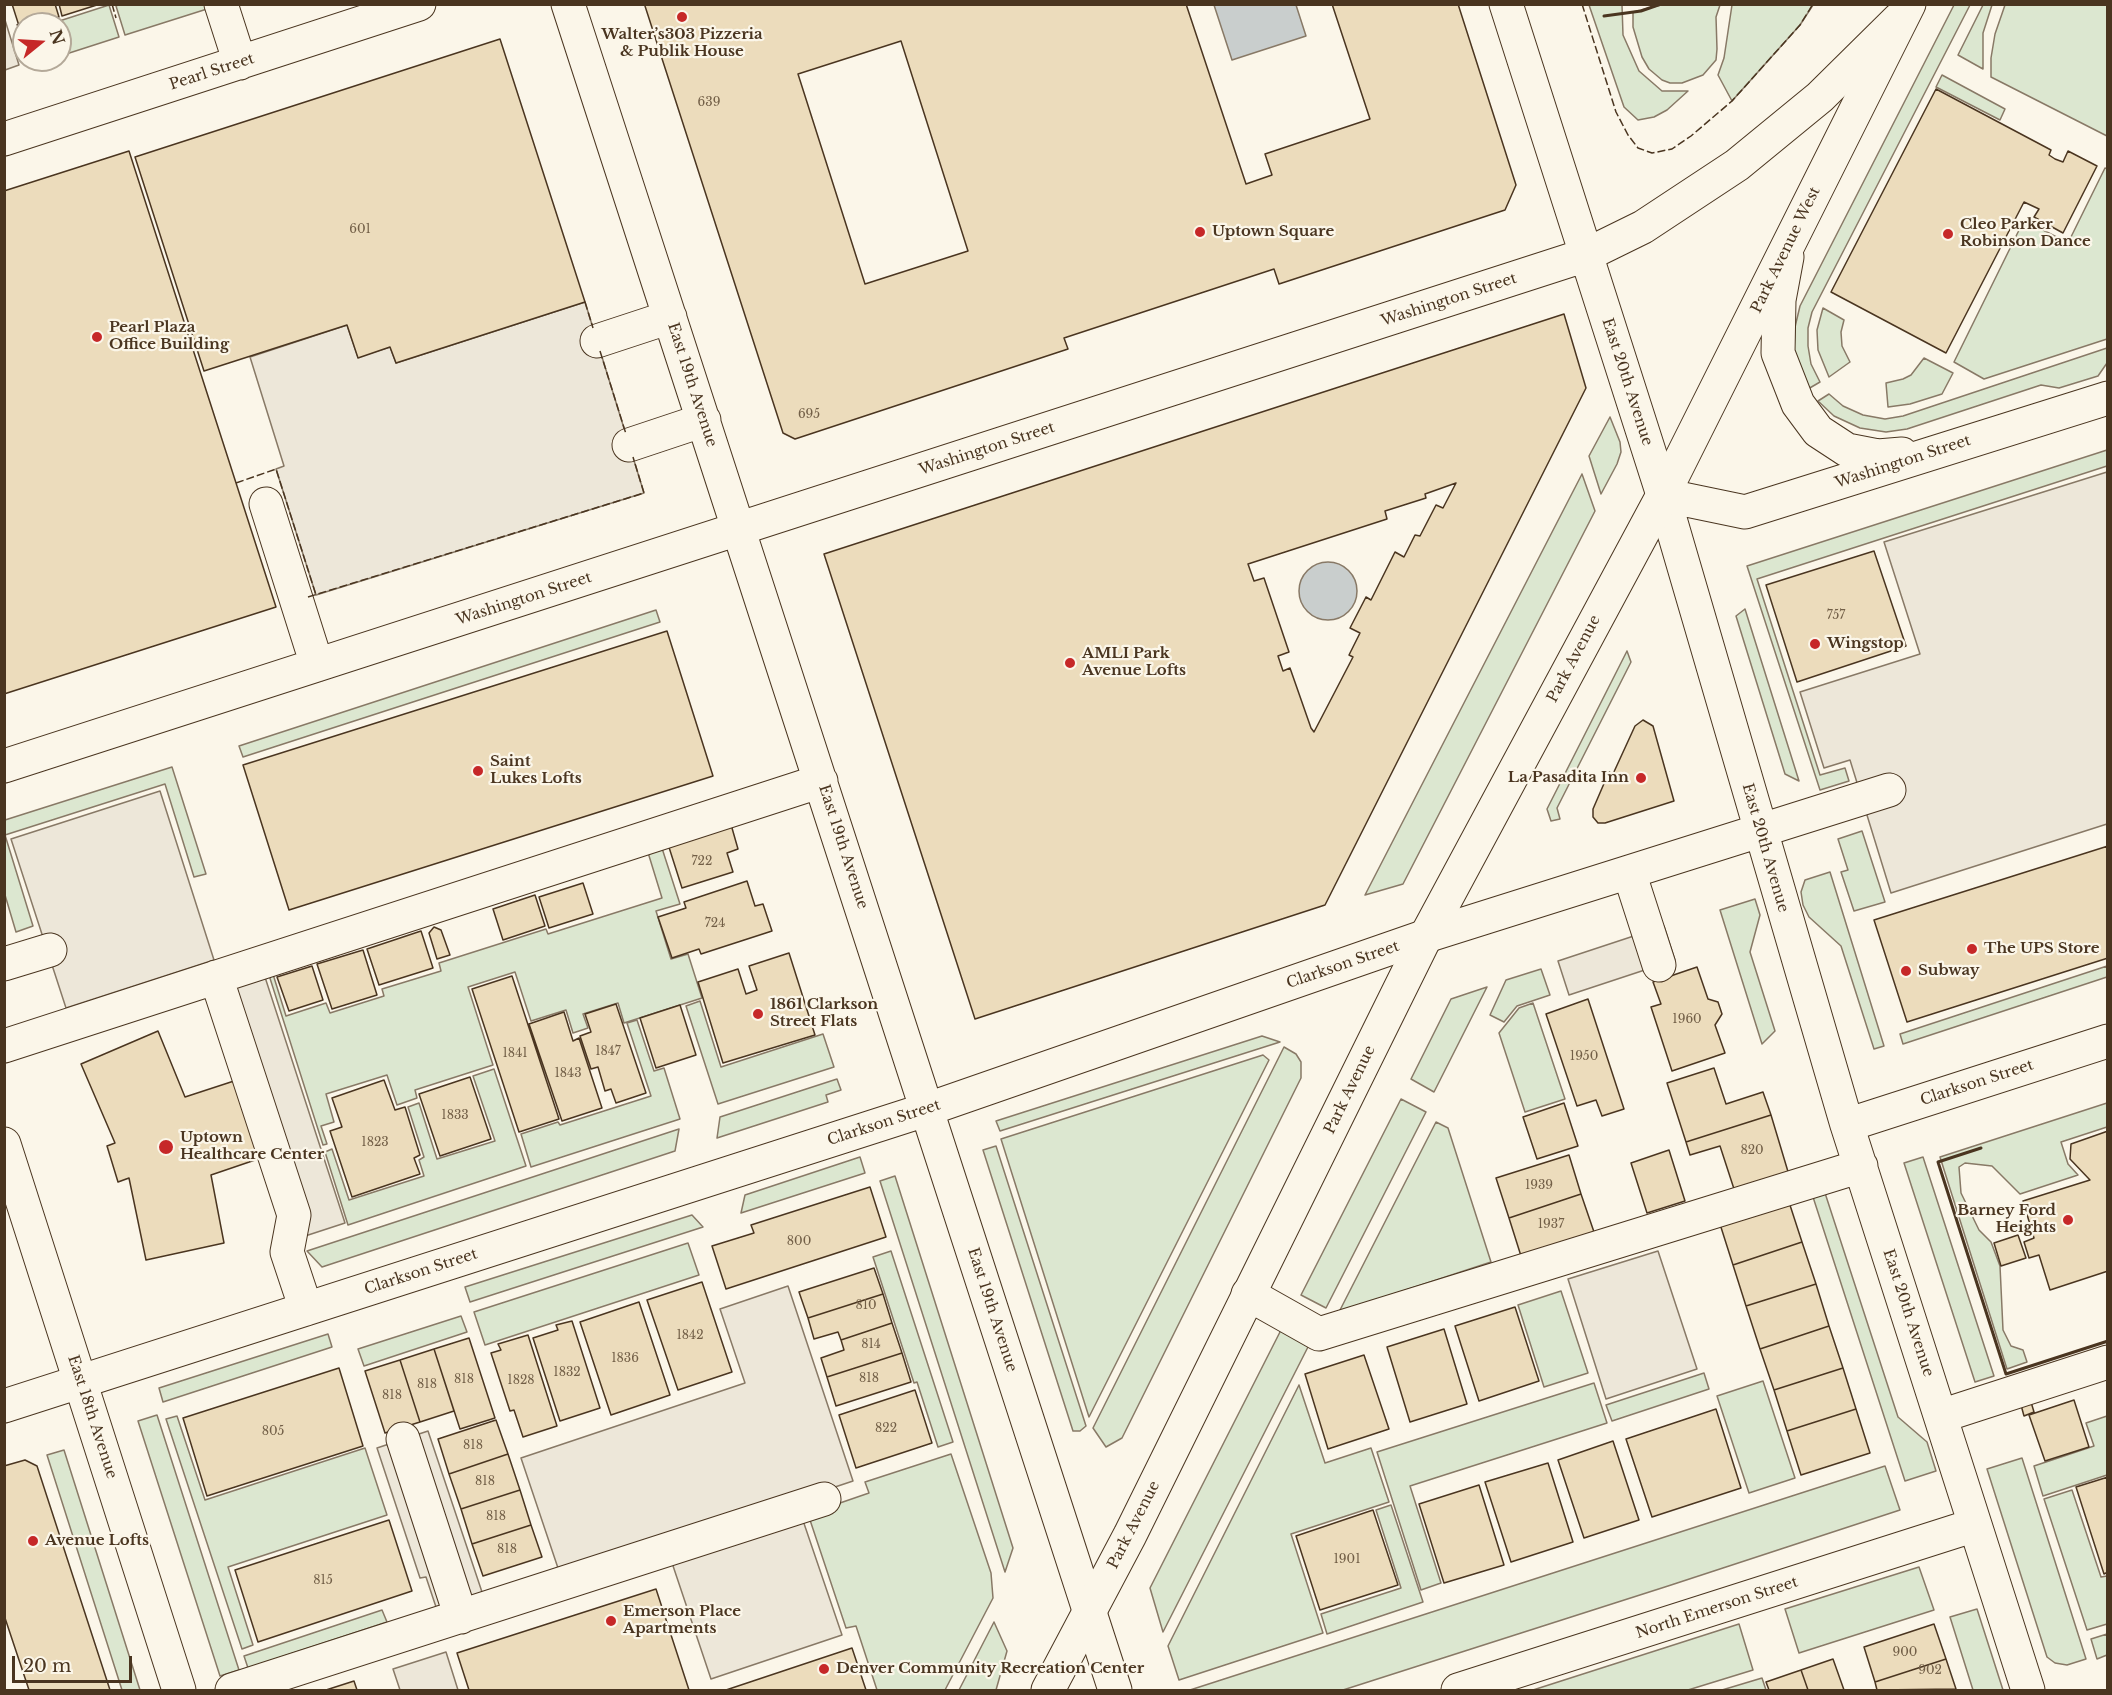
<!DOCTYPE html>
<meta charset="utf-8">
<style>
body{margin:0}
#map{position:relative;width:2112px;height:1695px;overflow:hidden;background:#fbf6e9;font-family:"Libre Baskerville",serif}
canvas{display:block}
.frame{position:absolute;inset:0;border:6px solid #4a3520;pointer-events:none}
.north{position:absolute;left:12px;top:12px;width:60px;height:60px;box-sizing:border-box;background:#fbf6e9;border:2px solid #b4a999;border-radius:50%;rotate:72deg;font-size:16px;font-weight:700;line-height:24px;text-align:center;color:#4a3520}
.north::after{content:'';display:block;margin:auto;width:21px;height:27px;background:#c62828;clip-path:polygon(50% 0,100% 100%,50% 72%,0 100%)}
.scale{position:absolute;left:12px;top:1656px;width:120px;height:27px;box-sizing:border-box;border:3px solid #4a3520;border-top:0;padding-left:8px;font-size:18px;line-height:21px;white-space:nowrap;color:#4a3520;-webkit-text-stroke:4px #fbf6e9;paint-order:stroke}
</style>
<div id="map">
<canvas width="2112" height="1695"></canvas>
<div class="frame"></div>
<div class="north">N</div>
<div class="scale">20 m</div>
</div>
<script>
const ctx = document.querySelector('canvas').getContext('2d');
ctx.lineJoin = 'round';
function paint(path, color) { ctx.fillStyle = color; ctx.fill(path, 'evenodd'); }
const toPath = rows => new Path2D(rows.map(r => 'M' + r).join(''));
function strokePath(path, color, width, dash) { ctx.strokeStyle = color; ctx.lineWidth = width; ctx.lineCap = dash ? 'butt' : 'round'; ctx.setLineDash(dash || []); ctx.stroke(path); }
function label(font, color, halo, rows, align = 'center') {
  ctx.font = font + ' "Libre Baskerville",serif'; ctx.lineWidth = 4.5; ctx.setLineDash([]); ctx.textBaseline = 'middle'; ctx.strokeStyle = halo; ctx.fillStyle = color; for (const [text, x, y, turn = 0] of rows) {
    ctx.save(); ctx.translate(x, y); ctx.rotate((+turn || 0) * Math.PI / 180); ctx.textAlign = isNaN(turn) ? turn : align; if (halo) ctx.strokeText(text, 0, 0); ctx.fillText(text, 0, 0); ctx.restore();
  }
}
const green = toPath([
 [120,4,206,4,207,9,125,35,116,6,120,4],
 [109,5,119,37,60,56,60,24,50,24,109,5],
 [1589,5,1622,5,1623,35,1639,71,1662,91,1688,91,1667,110,1654,117,1638,120,1624,107,1589,5],
 [1661,5,1720,5,1716,17,1717,49,1716,60,1703,75,1682,83,1670,83,1662,80,1649,69,1642,57,1633,27,1633,12,1661,5],
 [1732,5,1813,5,1800,25,1732,101,1718,75,1724,58,1732,5],
 [1954,5,1970,5,1812,312,1808,328,1808,346,1811,364,1820,382,1808,389,1794,350,1795,327,1800,306,1954,5],
 [1983,5,1992,5,1983,33,1983,69,1958,55,1983,5],
 [2005,5,2107,5,2107,136,1991,77,1991,58,1995,34,2005,5],
 [1942,75,2005,109,2000,120,1936,87,1942,75],
 [2105,168,2108,169,2107,339,1984,379,1954,362,2024,220,2068,243,2105,168],
 [1823,308,1844,320,1841,332,1842,346,1850,362,1829,377,1818,350,1817,330,1823,308],
 [2107,348,2107,363,2098,376,2059,388,2041,385,1907,429,1886,432,1860,428,1834,416,1818,401,1829,394,1843,406,1863,415,1885,419,1903,416,2107,348],
 [1924,358,1953,373,1942,394,1910,404,1888,407,1886,383,1903,379,1911,375,1924,358],
 [1610,417,1620,442,1621,452,1617,464,1601,494,1589,456,1610,417],
 [2107,450,2107,466,1757,579,1820,775,1845,768,1849,781,1820,790,1747,566,2107,450],
 [1582,474,1595,511,1403,884,1365,895,1582,474],
 [1745,609,1799,781,1785,774,1736,616,1745,609],
 [656,610,660,622,243,757,239,746,656,610],
 [1627,651,1631,662,1557,808,1560,819,1551,821,1547,809,1627,651],
 [172,767,206,874,194,877,165,784,5,835,5,820,172,767],
 [1862,831,1885,902,1854,911,1841,872,1848,870,1838,839,1862,831],
 [5,835,33,926,16,932,5,895,5,835],
 [660,842,680,904,656,911,671,959,688,954,702,998,624,1023,618,1003,583,1014,588,1028,573,1033,566,1010,531,1021,515,972,468,987,493,1065,415,1090,417,1098,397,1105,387,1075,326,1094,334,1122,321,1126,327,1144,323,1145,268,972,272,971,286,1016,326,1003,330,1013,384,996,382,989,441,971,439,963,546,929,548,934,662,898,646,846,660,842],
 [1830,872,1884,1046,1874,1049,1841,946,1809,917,1803,905,1801,892,1805,880,1830,872],
 [1755,899,1760,915,1750,952,1775,1031,1762,1044,1720,910,1755,899],
 [2107,966,2107,977,1903,1044,1900,1034,2107,966],
 [1541,969,1550,995,1517,1006,1504,1022,1490,1015,1506,980,1541,969],
 [1487,987,1434,1092,1411,1079,1451,999,1487,987],
 [700,1001,721,1067,823,1034,834,1067,718,1104,686,1006,700,1001],
 [1533,1003,1565,1099,1525,1112,1499,1033,1519,1008,1533,1003],
 [637,1020,654,1071,664,1068,680,1119,531,1167,521,1134,558,1122,560,1125,651,1096,627,1023,637,1020],
 [1262,1036,1280,1042,1000,1131,996,1121,1262,1036],
 [1284,1047,1296,1054,1301,1062,1301,1078,1122,1438,1106,1447,1093,1428,1284,1047],
 [1263,1055,1269,1060,1089,1417,1001,1139,1263,1055],
 [494,1069,526,1166,348,1225,325,1152,332,1149,349,1200,424,1176,419,1160,424,1157,408,1107,419,1103,437,1159,495,1141,473,1076,494,1069],
 [837,1079,841,1090,826,1095,828,1102,717,1138,720,1117,837,1079],
 [1401,1099,1426,1112,1326,1308,1301,1295,1401,1099],
 [2107,1103,2107,1127,2061,1142,2068,1164,2078,1175,2020,1194,1992,1166,1965,1163,1959,1167,1961,1193,1979,1230,1991,1242,2000,1266,2003,1330,2011,1346,2023,1350,2027,1362,2007,1369,1940,1157,2107,1103],
 [1436,1122,1448,1128,1491,1262,1339,1312,1436,1122],
 [679,1129,675,1151,322,1267,307,1251,679,1129],
 [996,1146,1086,1426,1080,1431,1073,1431,983,1150,996,1146],
 [860,1157,865,1173,741,1213,745,1195,860,1157],
 [1923,1157,1994,1376,1975,1382,1904,1163,1923,1157],
 [895,1176,1013,1548,1005,1572,880,1181,895,1176],
 [1825,1193,1898,1417,1927,1442,1936,1471,1905,1481,1813,1197,1825,1193],
 [692,1215,703,1227,470,1302,465,1287,692,1215],
 [688,1243,699,1275,485,1345,474,1312,688,1243],
 [891,1251,953,1442,938,1447,917,1382,914,1383,873,1257,891,1251],
 [1561,1291,1588,1373,1544,1387,1518,1305,1561,1291],
 [461,1316,467,1332,364,1366,358,1349,461,1316],
 [1281,1330,1309,1345,1163,1632,1150,1588,1281,1330],
 [328,1334,332,1347,163,1402,159,1388,328,1334],
 [1704,1373,1709,1389,1612,1421,1606,1405,1704,1373],
 [1763,1381,1795,1478,1749,1493,1717,1396,1763,1381],
 [1594,1383,1607,1423,1410,1486,1441,1583,1421,1590,1377,1452,1594,1383],
 [1299,1385,1325,1463,1371,1448,1389,1502,1291,1534,1323,1633,1179,1680,1168,1646,1299,1385],
 [157,1415,239,1670,220,1676,138,1421,157,1415],
 [177,1416,205,1500,365,1448,387,1515,228,1567,253,1645,242,1649,166,1419,177,1416],
 [2107,1416,2107,1475,2043,1496,2034,1466,2094,1446,2086,1423,2107,1416],
 [64,1450,140,1690,122,1690,47,1455,64,1450],
 [951,1454,991,1573,993,1598,945,1690,877,1690,856,1626,846,1628,808,1514,869,1493,865,1482,951,1454],
 [2022,1458,2086,1659,2067,1665,2055,1663,2047,1657,1987,1469,2022,1458],
 [1885,1466,1900,1510,1668,1586,1343,1690,1190,1690,1885,1466],
 [2072,1490,2101,1577,2107,1576,2107,1624,2087,1630,2044,1499,2072,1490],
 [1391,1505,1423,1602,1327,1634,1321,1614,1401,1588,1376,1510,1391,1505],
 [1919,1567,1934,1610,1799,1653,1785,1609,1919,1567],
 [1977,1609,2003,1690,1973,1690,1950,1617,1977,1609],
 [382,1610,387,1622,248,1668,244,1656,382,1610],
 [994,1622,1007,1651,996,1690,959,1690,994,1622],
 [1739,1624,1753,1670,1688,1690,1533,1690,1739,1624],
 [2107,1634,2107,1655,2097,1659,2091,1639,2107,1634],
 [1762,1678,1766,1690,1722,1690,1762,1678]
]);
paint(green, '#dce7d0');
strokePath(green, '#887966', 1.5);
const parking = toPath([
 [5,20,19,65,5,70,4,70,5,20],
 [585,302,644,493,316,595,276,469,284,466,250,357,347,325,358,357,390,347,396,363,585,302],
 [2107,472,2107,824,1891,893,1850,760,1824,768,1800,692,1920,654,1884,542,2107,472],
 [160,791,214,960,66,1008,11,839,160,791],
 [1664,926,1675,960,1569,995,1558,961,1664,926],
 [263,971,345,1223,296,1239,215,987,263,971],
 [1658,1251,1697,1369,1606,1399,1568,1279,1658,1251],
 [788,1286,853,1481,796,1500,842,1635,711,1679,665,1542,561,1577,521,1458,745,1383,720,1309,788,1286],
 [428,1431,483,1595,437,1610,426,1577,420,1578,377,1448,428,1431],
 [446,1652,458,1690,400,1690,393,1669,446,1652]
]);
paint(parking, '#ede7d9');
strokePath(parking, '#887966', 1.5);
const water = toPath([
 [1214,5,1296,5,1306,36,1232,60,1214,5],
 '1299 591a29 29 0 1 1 58 0a29 29 0 1 1-58 0Z'
]);
paint(water, '#c9cecd');
strokePath(water, '#887966', 1.5);
const building = toPath([
 [12,4,55,4,59,17,37,24,24,24,24,28,20,29,12,4],
 [59,4,100,4,62,16,59,4],
 [646,4,1186,4,1246,184,1272,175,1265,154,1370,119,1332,4,1458,4,1516,185,1505,210,1279,284,1274,269,1064,338,1068,349,795,439,783,433,645,6,646,4],
 [901,41,968,251,865,284,798,74,901,41],
 [500,39,585,302,396,363,390,347,358,358,347,325,204,371,135,157,500,39],
 [1936,89,2051,150,2049,155,2055,159,2063,162,2068,151,2097,166,2063,233,2034,217,2039,209,2024,202,1946,353,1831,292,1936,89],
 [129,151,276,607,4,694,4,191,129,151],
 [1564,314,1586,388,1325,905,975,1019,824,554,1564,314],
 [1456,483,1443,508,1436,505,1420,536,1415,535,1404,557,1395,552,1371,600,1366,597,1350,628,1360,633,1349,655,1353,657,1314,732,1311,728,1290,668,1283,671,1278,656,1289,652,1264,578,1254,581,1248,564,1387,519,1385,511,1426,498,1425,494,1456,483],
 [1874,551,1906,646,1797,682,1766,585,1874,551],
 [667,631,713,776,289,910,243,765,667,631],
 [1643,720,1653,726,1674,801,1605,823,1598,823,1593,817,1593,809,1609,772,1613,774,1635,726,1643,720],
 [730,821,738,849,727,853,733,872,682,888,667,841,730,821],
 [2108,846,2108,958,1907,1022,1874,920,2108,846],
 [747,881,755,906,763,904,772,931,701,954,699,949,672,958,658,917,686,908,684,902,747,881],
 [583,883,593,914,549,928,539,897,583,883],
 [535,895,545,926,503,940,493,909,535,895],
 [434,927,441,930,450,955,437,959,429,933,434,927],
 [421,931,433,968,379,985,367,949,421,931],
 [363,950,377,995,332,1009,317,964,363,950],
 [789,953,815,1035,723,1063,698,982,738,969,746,994,757,990,749,966,789,953],
 [312,966,323,1000,289,1011,277,977,312,966],
 [1697,967,1708,999,1718,1002,1722,1014,1715,1025,1725,1053,1672,1071,1651,1007,1661,1004,1653,982,1697,967],
 [512,976,559,1119,519,1132,472,989,512,976],
 [1588,999,1624,1109,1602,1116,1596,1100,1577,1106,1546,1014,1588,999],
 [616,1004,646,1093,616,1103,611,1089,605,1091,598,1067,591,1069,580,1036,591,1032,585,1014,616,1004],
 [680,1005,696,1055,656,1068,640,1018,680,1005],
 [564,1012,573,1041,579,1038,602,1108,562,1121,529,1024,564,1012],
 [158,1031,185,1097,237,1080,261,1158,211,1175,224,1243,146,1260,129,1178,118,1182,107,1146,115,1143,81,1064,158,1031],
 [1714,1068,1726,1104,1763,1092,1771,1115,1686,1142,1667,1083,1714,1068],
 [470,1077,491,1139,440,1156,419,1094,470,1077],
 [384,1080,395,1110,405,1107,420,1155,414,1158,420,1174,352,1197,330,1131,342,1127,332,1098,384,1080],
 [1564,1103,1578,1146,1537,1159,1523,1117,1564,1103],
 [1771,1115,1789,1175,1735,1192,1720,1146,1690,1155,1686,1142,1771,1115],
 [2108,1131,2108,1271,2050,1290,2039,1255,2029,1258,2024,1242,2034,1238,2023,1201,2090,1180,2070,1159,2071,1144,2108,1131],
 [1669,1150,1685,1201,1647,1213,1631,1163,1669,1150],
 [1569,1155,1581,1194,1509,1218,1496,1178,1569,1155],
 [870,1187,886,1237,726,1289,712,1246,754,1233,751,1225,870,1187],
 [1581,1194,1594,1232,1521,1256,1509,1218,1581,1194],
 [1788,1199,1802,1242,1733,1265,1719,1221,1788,1199],
 [2018,1235,2026,1258,2001,1266,1994,1243,2018,1235],
 [1802,1242,1816,1284,1746,1306,1733,1265,1802,1242],
 [874,1268,883,1294,808,1318,799,1292,874,1268],
 [702,1282,732,1372,678,1390,647,1300,702,1282],
 [1816,1284,1829,1326,1760,1349,1746,1306,1816,1284],
 [883,1294,892,1323,841,1340,838,1332,814,1339,808,1318,883,1294],
 [639,1302,670,1395,611,1415,580,1322,639,1302],
 [1515,1307,1539,1381,1479,1401,1455,1326,1515,1307],
 [572,1321,600,1408,560,1421,533,1338,558,1330,556,1325,572,1321],
 [892,1323,902,1353,827,1377,821,1358,844,1350,841,1340,892,1323],
 [1829,1326,1843,1368,1774,1390,1760,1349,1829,1326],
 [1444,1329,1467,1404,1410,1422,1387,1347,1444,1329],
 [528,1335,557,1426,523,1437,514,1410,510,1411,491,1353,501,1350,498,1344,528,1335],
 [469,1338,495,1418,460,1429,434,1349,469,1338],
 [434,1349,454,1411,420,1422,400,1360,434,1349],
 [902,1353,911,1382,836,1406,827,1377,902,1353],
 [1364,1355,1389,1429,1328,1449,1305,1374,1364,1355],
 [400,1360,420,1422,385,1433,365,1371,400,1360],
 [339,1368,363,1446,207,1496,183,1418,339,1368],
 [1843,1368,1856,1409,1787,1431,1774,1390,1843,1368],
 [915,1390,932,1443,856,1468,839,1415,915,1390],
 [2074,1400,2089,1447,2045,1461,2029,1415,2074,1400],
 [2031,1402,2034,1412,2024,1416,2021,1405,2031,1402],
 [1716,1409,1741,1488,1652,1517,1626,1439,1716,1409],
 [1856,1409,1870,1453,1801,1475,1787,1431,1856,1409],
 [496,1420,508,1454,449,1474,438,1439,496,1420],
 [1613,1441,1639,1520,1584,1538,1558,1460,1613,1441],
 [508,1454,520,1490,461,1509,449,1474,508,1454],
 [25,1460,37,1466,110,1690,29,1690,4,1615,4,1466,25,1460],
 [1548,1463,1573,1542,1511,1562,1485,1482,1548,1463],
 [2108,1477,2108,1572,2104,1574,2076,1487,2108,1477],
 [1479,1485,1504,1565,1444,1583,1419,1504,1479,1485],
 [520,1490,531,1525,472,1544,461,1509,520,1490],
 [1373,1510,1398,1585,1320,1610,1296,1536,1373,1510],
 [389,1520,412,1591,258,1642,235,1570,389,1520],
 [531,1525,542,1557,483,1576,472,1544,531,1525],
 [656,1589,689,1690,469,1690,457,1653,656,1589],
 [1934,1624,1946,1659,1875,1682,1864,1647,1934,1624],
 [852,1648,866,1690,726,1690,852,1648],
 [1833,1659,1844,1690,1808,1690,1801,1670,1833,1659],
 [1946,1659,1956,1689,1877,1690,1875,1682,1946,1659],
 [1801,1670,1808,1690,1769,1690,1766,1682,1801,1670],
 [354,1681,357,1690,326,1690,354,1681]
]);
paint(building, '#ecdcbc');
strokePath(building, '#4a3520', 1.5);
const minor = toPath([
 [221,4,240,63],
 [568,4,1115,1690],
 [1506,4,1663,495,1847,1125,2028,1690],
 [4,139,419,4],
 [1787,257,1779,300,1778,353,1798,404,1818,431,1847,450,1878,456,1902,454],
 [597,341,670,317],
 [629,445,704,420],
 [1663,495,1745,512,2108,398],
 [266,504,317,665],
 [4,766,1586,255,1643,227,1737,165,1820,97,1899,19],
 [1629,872,1659,965],
 [4,964,50,950],
 [216,977,294,1215,287,1252,306,1309],
 [4,1046,821,781],
 [1847,1125,2108,1041],
 [1248,1294,1319,1334,1861,1166],
 [4,1406,928,1109,1426,936,1889,790],
 [1941,1416,2108,1362],
 [403,1439,461,1617],
 [232,1690,824,1499],
 [1458,1690,1975,1525]
]);
const major = toPath([
 [4,1144,179,1690],
 [1048,1690,1130,1535,1426,936,1663,495,1909,4]
]);
strokePath(minor, '#4a3520', 35);
strokePath(major, '#4a3520', 35);
strokePath(minor, '#fbf6e9', 33);
strokePath(major, '#fbf6e9', 33);
strokePath(toPath([
 [112,4,116,18],
 [1582,4,1616,112,1628,135,1638,148,1652,153,1672,149,1691,136,1732,101,1800,25,1813,4],
 [17,24,24,45],
 [585,302,593,328],
 [600,351,626,434],
 [236,483,276,469,316,595],
 [308,597,644,493,633,457]
]), '#4a3520', 1.5, [8, 3]);
strokePath(toPath([
 [1604,16,1641,11,1661,4],
 [1981,1148,1938,1162,2006,1374,2108,1341]
]), '#4a3520', 3);
for (const [x, y, r, color] of [
 [682,17,6,"#c62828"],
 [1200,232,6,"#c62828"],
 [1948,234,6,"#c62828"],
 [97,337,6,"#c62828"],
 [1815,644,6,"#c62828"],
 [1070,663,6,"#c62828"],
 [478,771,6,"#c62828"],
 [1641,778,6,"#c62828"],
 [1972,949,6,"#c62828"],
 [1906,971,6,"#c62828"],
 [758,1014,6,"#c62828"],
 [166,1147,8,"#c62828"],
 [2068,1220,6,"#c62828"],
 [33,1541,6,"#c62828"],
 [611,1621,6,"#c62828"],
 [824,1669,6,"#c62828"]
]) { const dot = new Path2D(); dot.arc(x, y, r, 0, 2 * Math.PI); ctx.fillStyle = color; ctx.fill(dot); strokePath(dot, '#fbf6e9', 2); }
label('12px', '#725f47', null, [
 ["639",709,103],
 ["601",360,230],
 ["695",809,415],
 ["757",1836,616],
 ["722",702,862],
 ["724",715,924],
 ["1960",1687,1020],
 ["1847",608,1052],
 ["1841",515,1054],
 ["1950",1584,1057],
 ["1843",568,1074],
 ["1833",455,1116],
 ["1823",375,1143],
 ["820",1752,1151],
 ["1939",1539,1186],
 ["1937",1551,1225],
 ["800",799,1242],
 ["810",866,1306],
 ["1842",690,1336],
 ["814",871,1345],
 ["1836",625,1359],
 ["1832",567,1373],
 ["818",869,1379],
 ["818",464,1380],
 ["1828",521,1381],
 ["818",427,1385],
 ["818",392,1396],
 ["822",886,1429],
 ["805",273,1432],
 ["818",473,1446],
 ["818",485,1482],
 ["818",496,1517],
 ["818",507,1550],
 ["1901",1347,1560],
 ["815",323,1581],
 ["900",1905,1653],
 ["902",1930,1671]
]);
label('bold 15px', '#4a3520', '#fbf6e9', [
 ["Walter’s303 Pizzeria",682,35,"center"],
 ["& Publik House",682,52,"center"],
 ["Cleo Parker",1960,225],
 ["Robinson Dance",1960,242],
 ["Uptown Square",1212,232],
 ["Pearl Plaza",109,328],
 ["Office Building",109,345],
 ["Wingstop",1827,644],
 ["AMLI Park",1082,654],
 ["Avenue Lofts",1082,671],
 ["Saint",490,762],
 ["Lukes Lofts",490,779],
 ["La Pasadita Inn",1629,778,"right"],
 ["The UPS Store",1984,949],
 ["Subway",1918,971],
 ["1861 Clarkson",770,1005],
 ["Street Flats",770,1022],
 ["Uptown",180,1138],
 ["Healthcare Center",180,1155],
 ["Barney Ford",2056,1211,"right"],
 ["Heights",2056,1228,"right"],
 ["Avenue Lofts",45,1541],
 ["Emerson Place",623,1612],
 ["Apartments",623,1629],
 ["Denver Community Recreation Center",836,1669]
], 'left');
label('15px', '#4a3520', '#fbf6e9', [
 ["Pearl Street",212,72,-18],
 ["Park Avenue West",1786,250,-64],
 ["Washington Street",1449,300,-18],
 ["East 20th Avenue",1627,382,72],
 ["East 19th Avenue",692,385,72],
 ["Washington Street",987,449,-18],
 ["Washington Street",1903,462,-18],
 ["Washington Street",524,599,-18],
 ["Park Avenue",1574,659,-62],
 ["East 19th Avenue",843,847,72],
 ["East 20th Avenue",1765,848,74],
 ["Clarkson Street",1343,965,-19],
 ["Clarkson Street",1977,1083,-18],
 ["Park Avenue",1350,1090,-64],
 ["Clarkson Street",884,1123,-18],
 ["Clarkson Street",421,1272,-18],
 ["East 19th Avenue",992,1310,72],
 ["East 20th Avenue",1908,1313,72],
 ["East 18th Avenue",92,1417,72],
 ["Park Avenue",1134,1525,-63],
 ["North Emerson Street",1717,1608,-18]
]);
</script>
